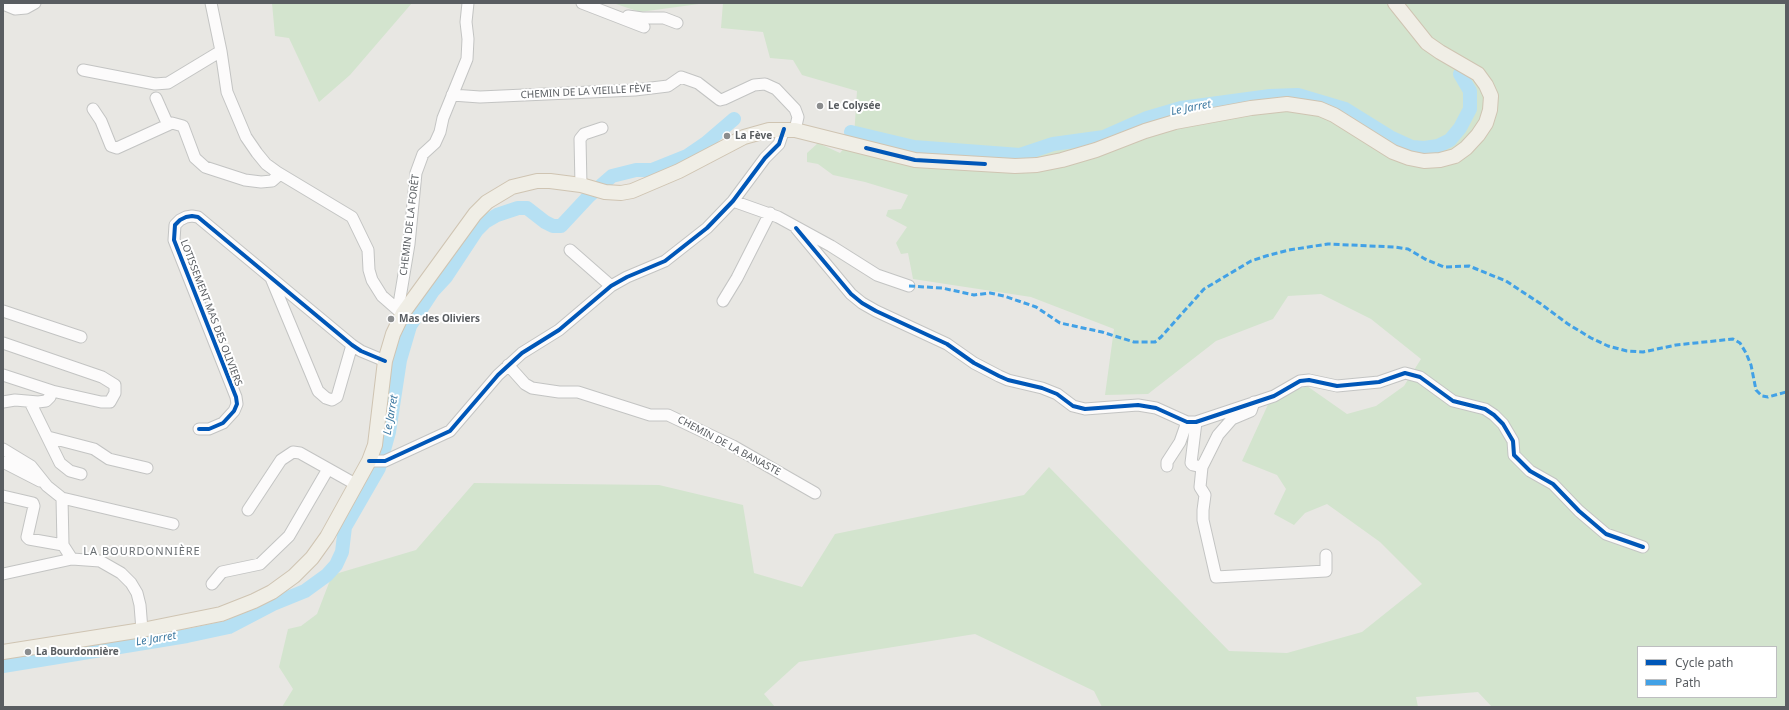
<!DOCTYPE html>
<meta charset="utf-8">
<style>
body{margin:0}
#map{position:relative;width:1789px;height:710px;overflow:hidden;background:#e8e7e3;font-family:"Noto Sans",sans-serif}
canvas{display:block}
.frame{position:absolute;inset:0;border:4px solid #595d61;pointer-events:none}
.legend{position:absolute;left:1637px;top:646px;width:140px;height:52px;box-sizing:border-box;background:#fff;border:1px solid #bdbec0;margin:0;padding:5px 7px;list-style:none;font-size:12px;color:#595d61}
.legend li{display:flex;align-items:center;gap:8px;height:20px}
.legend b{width:20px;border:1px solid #bdbec0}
</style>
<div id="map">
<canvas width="1789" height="710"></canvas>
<div class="frame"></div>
<ul class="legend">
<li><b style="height:5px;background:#0057b8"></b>Cycle path</li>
<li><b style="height:5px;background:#42a1e6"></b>Path</li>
</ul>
</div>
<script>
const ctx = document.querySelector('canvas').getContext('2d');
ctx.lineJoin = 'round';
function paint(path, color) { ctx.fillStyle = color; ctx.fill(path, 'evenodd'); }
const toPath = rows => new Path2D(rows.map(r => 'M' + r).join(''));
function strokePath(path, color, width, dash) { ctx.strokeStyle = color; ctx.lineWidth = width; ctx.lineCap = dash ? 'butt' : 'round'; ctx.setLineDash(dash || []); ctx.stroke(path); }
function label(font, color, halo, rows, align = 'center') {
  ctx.font = font + ' "Noto Sans",sans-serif'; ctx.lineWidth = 4; ctx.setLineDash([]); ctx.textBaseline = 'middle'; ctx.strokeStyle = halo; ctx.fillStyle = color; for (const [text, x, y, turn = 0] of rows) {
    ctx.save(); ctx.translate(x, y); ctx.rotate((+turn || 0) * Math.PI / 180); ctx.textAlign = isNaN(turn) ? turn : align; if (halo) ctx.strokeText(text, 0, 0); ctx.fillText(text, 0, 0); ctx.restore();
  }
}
paint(toPath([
 [272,3,412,3,350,75,319,102,289,38,275,36],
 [613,3,706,3,640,12],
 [723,3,1786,3,1786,707,1492,707,1478,692,1416,697,1418,707,1102,707,1094,691,975,634,799,662,764,694,775,707,282,707,293,689,279,667,288,629,301,626,317,614,332,575,416,550,474,483,659,485,743,505,754,573,802,587,835,534,1024,495,1049,467,1229,651,1287,653,1362,632,1422,584,1380,542,1327,504,1305,513,1294,525,1274,514,1286,489,1277,475,1242,461,1271,398,1307,386,1347,414,1376,406,1404,386,1421,359,1371,319,1321,294,1288,296,1273,319,1216,341,1148,394,1105,395,1114,329,1031,297,913,279,908,253,901,254,896,243,907,227,886,216,888,210,901,209,908,195,865,182,833,175,818,164,807,162,807,153,818,143,840,153,854,137,857,91,802,75,793,60,770,58,763,32,721,28],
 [1638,647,1776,647,1776,697,1638,697]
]), '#d3e4ce');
strokePath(toPath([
 [851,132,914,147,1020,155,1053,144,1104,137,1147,118,1181,108,1270,96,1298,95,1345,109,1390,137,1412,147,1424,148,1438,146,1450,140,1460,128,1470,109,1470,91,1460,74],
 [3,666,187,636,229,627,273,604,305,591,327,575,336,565,342,552,345,527,379,468,389,432,400,360,410,326,433,291,446,277,477,230,485,222,497,215,518,208,527,208,545,222,553,226,561,226,589,196,612,176,636,170,652,170,687,156,706,143,734,119]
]), '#b6e0f3', 14);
const minor = toPath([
 [211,3,221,51,227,92,246,137,257,153,266,164,277,172,352,217,368,250,369,270,372,280,382,296,398,310],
 [582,3,644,27],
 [3,4,15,9,26,8,35,3],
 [628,16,642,18,664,18,677,23],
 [83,70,155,84,168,83,221,51],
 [452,95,480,97,635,90,668,86,681,77,698,83,720,100,724,99,754,85,765,84,776,89,795,109,798,117,795,130],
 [156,98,168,125],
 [93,109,101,121,111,146,117,148,172,123,183,126,195,158,205,167,245,180,261,182,272,181,280,174],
 [581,185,580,139,584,134,602,128],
 [733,201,778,217,831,246,877,275,909,286],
 [796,228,851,294,862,303,876,311,947,344,974,363,999,376,1008,380,1042,388,1057,394,1073,406,1085,409,1138,405,1156,408,1187,422,1196,422,1274,396,1300,381,1309,380,1337,386,1379,382,1405,373,1420,377,1453,401,1485,409,1494,415,1503,424,1513,441,1514,455,1530,471,1553,484,1579,511,1606,534,1643,547],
 [570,250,611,286],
 [271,278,318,391,326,398,332,400,337,397,352,345],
 [723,301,737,278,770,213],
 [3,311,81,337],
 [403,313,398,310,409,244,416,173,423,154,435,143,440,132,443,118,467,59,468,39,466,22,468,3],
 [3,343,102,377,115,385,115,393,110,402,101,402,52,391,50,397,46,401,38,402,15,400,3,402],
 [508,365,525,384,532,388,559,392,578,392,650,415,668,415,733,446,815,493],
 [3,375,52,391],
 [30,402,60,463,70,471,81,474],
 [1196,422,1191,463,1193,465,1202,467,1218,435,1232,419,1251,411,1254,402],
 [199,429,209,429,223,423,234,411,237,404,236,397,174,240,175,225,180,220,186,217,192,216,198,217,352,345,361,351,385,361],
 [48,437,94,449,109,459,147,468],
 [3,449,31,466,47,486,62,498,63,545,72,559],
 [369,461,385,461,450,431,498,375,522,353,559,330,611,286,627,277,665,261,707,228,733,201,765,158,779,144,784,129],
 [3,462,40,481],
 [1167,466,1167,462,1180,442,1187,422],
 [1202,467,1200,487,1205,495,1203,510,1203,520,1216,577,1326,571,1326,555],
 [3,496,33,503,34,506,27,537,29,539,63,545],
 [62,498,173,524],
 [248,510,281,460,293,452,300,453,357,485],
 [3,574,72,559,100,561,121,573,131,583,137,593,140,605,142,630],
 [212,584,222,572,260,564,289,536,328,469]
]);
const major = toPath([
 [3,652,142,630,221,614,254,601,272,592,294,576,312,558,327,537,369,461,375,445,385,361,393,334,403,313,475,214,487,202,512,187,537,181,550,181,581,185,605,192,621,193,632,191,679,171,744,137,769,130,795,130,915,160,1015,166,1037,165,1062,160,1096,150,1145,131,1175,122,1251,108,1287,104,1320,109,1334,115,1393,152,1409,158,1424,161,1440,160,1455,156,1466,148,1478,135,1486,123,1490,110,1491,96,1486,85,1478,74,1440,52,1427,43,1395,3]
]);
strokePath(minor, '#c3c4c3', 13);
strokePath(major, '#cfc4b2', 16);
strokePath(minor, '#fcfbfb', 11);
strokePath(major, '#f0eee6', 14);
strokePath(toPath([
 [909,286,942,288,974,295,990,293,1004,296,1036,307,1060,323,1102,332,1134,342,1155,342,1161,337,1204,289,1251,261,1266,256,1289,250,1328,244,1394,247,1408,249,1425,259,1444,267,1469,266,1506,281,1541,304,1568,324,1591,338,1608,346,1627,351,1643,352,1676,345,1733,339,1740,343,1746,353,1751,365,1756,390,1762,396,1768,397,1786,392]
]), '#42a1e6', 3, [6, 3]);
strokePath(toPath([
 [866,148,915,160,985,164],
 [796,228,851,294,862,303,876,311,947,344,974,363,999,376,1008,380,1042,388,1057,394,1073,406,1085,409,1138,405,1156,408,1187,422,1196,422,1274,396,1300,381,1309,380,1337,386,1379,382,1405,373,1420,377,1453,401,1485,409,1494,415,1503,424,1513,441,1514,455,1530,471,1553,484,1579,511,1606,534,1643,547],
 [199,429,209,429,223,423,234,411,237,404,236,397,174,240,175,225,180,220,186,217,192,216,198,217,352,345,361,351,385,361],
 [369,461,385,461,450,431,498,375,522,353,559,330,611,286,627,277,665,261,707,228,733,201,765,158,779,144,784,129]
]), '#0057b8', 4);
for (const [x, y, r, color] of [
 [820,106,4,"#8b8d8e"],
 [727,136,4,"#8b8d8e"],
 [391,319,4,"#8b8d8e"],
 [28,652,4,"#8b8d8e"]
]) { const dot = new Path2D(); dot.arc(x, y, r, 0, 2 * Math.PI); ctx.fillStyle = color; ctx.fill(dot); strokePath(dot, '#fff', 1.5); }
label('10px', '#595d61', '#fff', [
 ["CHEMIN DE LA VIEILLE FÈVE",586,92,-3],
 ["CHEMIN DE LA FORÊT",410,225,-83],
 ["LOTISSEMENT MAS DES OLIVIERS",211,313,69],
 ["CHEMIN DE LA BANASTE",729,446,28]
]);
label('bold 10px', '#595d61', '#fff', [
 ["Le Colysée",828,106],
 ["La Fève",735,136],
 ["Mas des Oliviers",399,319],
 ["La Bourdonnière",36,652]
], 'left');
label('italic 11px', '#3e7aa2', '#fff', [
 ["Le Jarret",1191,108,-11],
 ["Le Jarret",391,415,-80],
 ["Le Jarret",156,639,-10]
]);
ctx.letterSpacing = '1px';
label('11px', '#6a6f73', '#fff', [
 ["LA BOURDONNIÈRE",142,552]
]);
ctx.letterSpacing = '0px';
</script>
